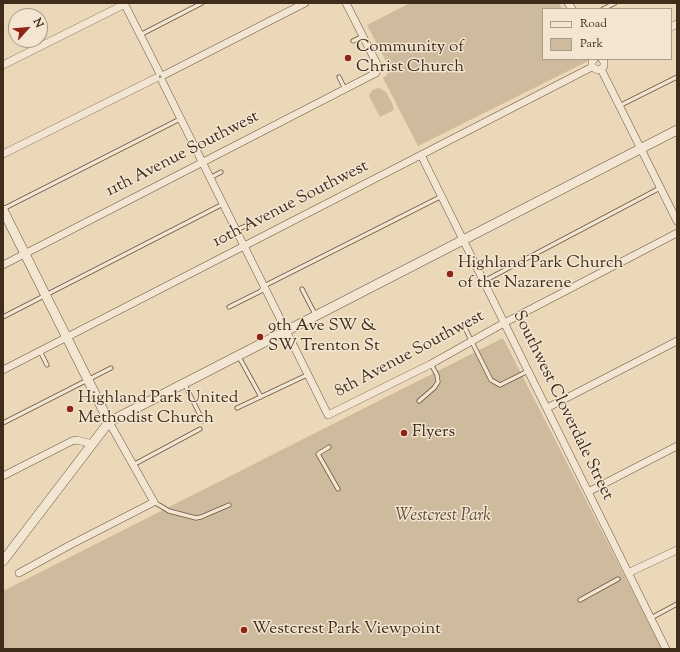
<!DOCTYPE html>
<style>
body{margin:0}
#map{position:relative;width:680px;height:652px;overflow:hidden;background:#ebd8b9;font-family:"Sorts Mill Goudy",serif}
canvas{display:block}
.frame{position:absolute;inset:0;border:4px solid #3f2c1b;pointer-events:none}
.legend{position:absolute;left:542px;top:8px;width:130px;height:52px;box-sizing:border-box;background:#f2e6d2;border:1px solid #aa9c89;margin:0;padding:5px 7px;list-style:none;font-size:12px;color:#3f2c1b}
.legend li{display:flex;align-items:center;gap:8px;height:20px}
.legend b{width:20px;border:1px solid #aa9c89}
.north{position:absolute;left:8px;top:8px;width:40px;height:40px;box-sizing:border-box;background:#f2e6d2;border:1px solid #aa9c89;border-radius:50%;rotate:63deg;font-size:11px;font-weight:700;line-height:16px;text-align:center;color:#3f2c1b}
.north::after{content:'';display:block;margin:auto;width:14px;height:18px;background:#8f2418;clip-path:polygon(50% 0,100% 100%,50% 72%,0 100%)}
</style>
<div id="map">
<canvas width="680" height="652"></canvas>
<div class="frame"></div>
<ul class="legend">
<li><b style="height:5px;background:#f2e6d2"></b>Road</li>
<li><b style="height:11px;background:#cebb9e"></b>Park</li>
</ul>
<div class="north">N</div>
</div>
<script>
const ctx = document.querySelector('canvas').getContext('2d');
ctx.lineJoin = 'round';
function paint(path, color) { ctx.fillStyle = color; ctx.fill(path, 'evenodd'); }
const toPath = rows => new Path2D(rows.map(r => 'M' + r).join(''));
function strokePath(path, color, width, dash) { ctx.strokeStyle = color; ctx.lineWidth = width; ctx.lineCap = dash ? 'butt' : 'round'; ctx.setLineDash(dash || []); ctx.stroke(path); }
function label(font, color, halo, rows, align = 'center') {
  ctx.font = font + ' "Sorts Mill Goudy",serif'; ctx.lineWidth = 3; ctx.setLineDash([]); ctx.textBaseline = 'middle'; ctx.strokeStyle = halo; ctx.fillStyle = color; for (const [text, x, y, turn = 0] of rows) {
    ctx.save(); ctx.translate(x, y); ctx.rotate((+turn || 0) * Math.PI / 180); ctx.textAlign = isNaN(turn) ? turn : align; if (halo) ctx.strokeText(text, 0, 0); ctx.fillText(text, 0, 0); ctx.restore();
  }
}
paint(toPath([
 [410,3,559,3,562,9,543,9,543,59,587,59,588,61,418,146,383,78,387,75,388,65,367,25],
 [379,88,386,92,392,103,394,110,380,117,369,96,372,90],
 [503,338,662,649,3,649,3,591]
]), '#cebb9e');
const service = toPath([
 [603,9,615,3],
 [140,35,202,3],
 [353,41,363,36],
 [339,77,345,89],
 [619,106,677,77],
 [210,178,221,172],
 [3,209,180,119],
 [236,230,248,225],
 [484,281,660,188],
 [302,289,315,314],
 [229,307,261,291,264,286,442,196],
 [3,317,223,204],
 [463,324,491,380,500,385,528,371],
 [40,351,47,365],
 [239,357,261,397],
 [185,385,203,421],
 [419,401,434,388,438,382,437,375,431,364],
 [237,408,307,375],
 [3,423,111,368],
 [329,447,318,454,338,489],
 [133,465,200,429],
 [154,502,169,511,196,518,201,517,229,505],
 [580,600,618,579],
 [651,618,677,604]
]);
const minor = toPath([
 [124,3,159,72],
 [568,3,572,9],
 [671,27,677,24],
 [594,59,592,62,592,67,598,70,601,69,604,66,604,62,602,59],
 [3,65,125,4],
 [601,69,677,221],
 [164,75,305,3],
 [162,81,328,415,431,364,504,323,677,233],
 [3,154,156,78],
 [421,155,666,649],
 [3,265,376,73,378,68,377,64,346,3],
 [3,370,592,67],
 [547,408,677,341],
 [3,476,72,441,77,440,92,444],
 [588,492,677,446],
 [19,573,72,544,154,502,109,422],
 [628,573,677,550]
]);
const tertiary = toPath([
 [3,210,109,422],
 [3,561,109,422,677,130]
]);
strokePath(service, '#6a5742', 5);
strokePath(minor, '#6a5742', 8);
strokePath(tertiary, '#6a5742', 10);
strokePath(service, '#f2e6d2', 3.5);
strokePath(minor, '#f2e6d2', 7);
strokePath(tertiary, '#f2e6d2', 9);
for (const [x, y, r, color] of [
 [348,58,4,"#8f2418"],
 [450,274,4,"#8f2418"],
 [260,337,4,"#8f2418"],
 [70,409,4,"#8f2418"],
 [404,433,4,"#8f2418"],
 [244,630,4,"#8f2418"]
]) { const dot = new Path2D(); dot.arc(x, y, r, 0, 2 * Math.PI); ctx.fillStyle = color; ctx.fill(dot); strokePath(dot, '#f2e6d2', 1.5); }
label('17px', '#3f2c1b', '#f2e6d2', [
 ["Community of",356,48],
 ["Christ Church",356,68],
 ["Highland Park Church",458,264],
 ["of the Nazarene",458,284],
 ["9th Ave SW &",268,327],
 ["SW Trenton St",268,347],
 ["Highland Park United",78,399],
 ["Methodist Church",78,419],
 ["Flyers",412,433],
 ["Westcrest Park Viewpoint",252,630]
], 'left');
label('17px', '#3f2c1b', '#f2e6d2', [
 ["11th Avenue Southwest",183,155,-27],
 ["10th Avenue Southwest",291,205,-27],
 ["8th Avenue Southwest",410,355,-28],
 ["Southwest Cloverdale Street",562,406,64]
]);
label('italic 17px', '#5c4935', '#f2e6d2', [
 ["Westcrest Park",443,517]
]);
</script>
